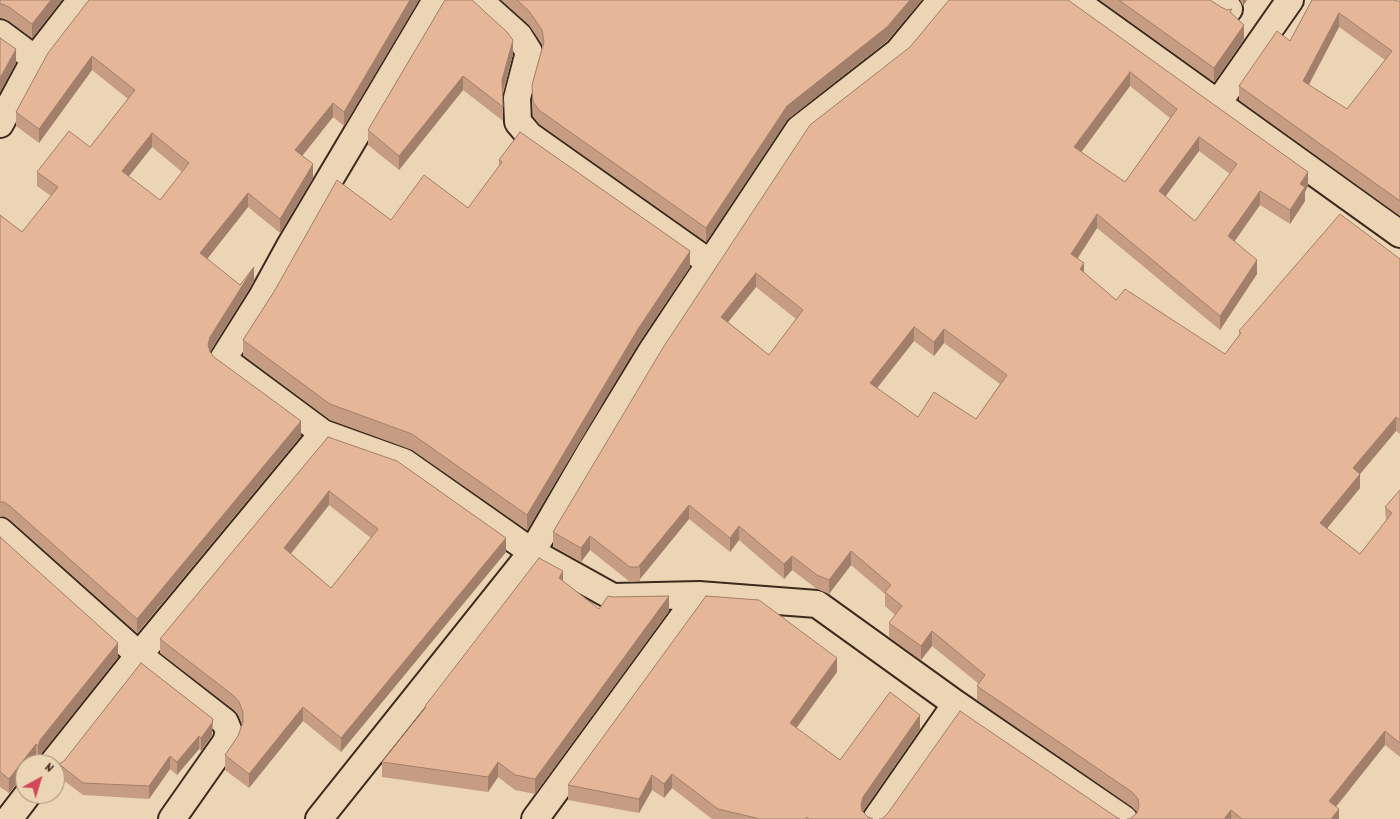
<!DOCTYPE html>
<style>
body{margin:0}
#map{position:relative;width:1400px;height:819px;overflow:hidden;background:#ebd5b4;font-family:Dekko,sans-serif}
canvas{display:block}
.north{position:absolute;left:15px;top:754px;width:50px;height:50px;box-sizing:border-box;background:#ebd5b4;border:1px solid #a59178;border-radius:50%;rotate:39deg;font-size:14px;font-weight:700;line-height:20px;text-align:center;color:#3b2a1e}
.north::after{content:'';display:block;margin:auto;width:18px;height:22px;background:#d1495b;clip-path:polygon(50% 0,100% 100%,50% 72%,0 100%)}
</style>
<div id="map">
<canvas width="1400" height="819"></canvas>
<div class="north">N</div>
</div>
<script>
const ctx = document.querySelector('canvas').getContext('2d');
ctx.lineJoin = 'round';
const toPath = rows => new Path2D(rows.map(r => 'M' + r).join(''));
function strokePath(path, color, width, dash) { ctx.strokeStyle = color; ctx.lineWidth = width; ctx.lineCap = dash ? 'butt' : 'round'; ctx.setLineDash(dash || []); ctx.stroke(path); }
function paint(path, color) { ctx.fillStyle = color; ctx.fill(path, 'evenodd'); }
const minor = toPath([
 [436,0,290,246,262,297,223,359,323,433,404,462,532,552,613,597,699,595,817,604,956,704],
 [479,0,519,36,529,52,517,98,518,122,529,135,710,263],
 [1074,0,1400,234],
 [1216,0,1229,9],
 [1399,0,1400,1],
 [0,33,35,59],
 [1218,103,1290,0],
 [0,124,35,59,81,0],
 [0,531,139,655,225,722,229,732,226,742,172,819],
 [52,764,139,655,323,433],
 [9,819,28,794],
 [319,819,532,552,590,452,651,352,799,129,898,52,941,0],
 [535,819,699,595],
 [876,819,956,704,1124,819]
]);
strokePath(minor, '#3b2a1e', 30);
strokePath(minor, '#ebd5b4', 26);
paint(toPath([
 [0,0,62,0,32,38,9,21,2,18,0,18],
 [89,0,419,0,344,126,333,117,302,156,313,178,280,233,248,207,207,259,240,285,254,281,210,352,214,357,301,436,137,633,10,520,4,516,0,517,0,215,22,232,51,196,37,186,37,172,90,147,128,99,92,70,39,143,16,126,16,112],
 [152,147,182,172,160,200,128,176],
 [445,0,513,54,503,94,503,121,463,90,399,170,368,145,368,130],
 [501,0,922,0,887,41,787,120,706,242,539,124,533,116,532,85,542,47,542,44,529,25],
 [1068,0,1308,186,1305,192,1305,201,1290,224,1260,205,1235,241,1257,274,1220,330,1097,228,1078,258,1084,273,1116,300,1225,354,1239,335,1239,331,1400,259,1400,434,1396,431,1360,474,1360,488,1327,528,1360,554,1386,522,1385,507,1400,490,1400,757,1385,745,1336,807,1339,819,1127,819,1130,819,1137,813,1137,812,1132,807,977,700,977,686,979,684,932,646,921,660,889,637,889,623,895,615,885,606,885,594,851,565,829,594,817,589,792,570,784,579,739,540,730,552,689,519,640,579,640,581,630,582,590,550,581,562,553,546,553,532,910,47],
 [1130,86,1170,118,1125,182,1081,152],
 [1199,151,1230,174,1195,221,1165,197],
 [756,287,796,319,769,355,728,322],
 [914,341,934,356,944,343,1000,384,976,419,918,417,877,388],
 [1100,0,1210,0,1221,7,1232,13,1244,39,1214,82],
 [1240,0,1247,0,1243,6],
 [1312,0,1400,1,1400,216,1239,100,1239,86,1290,41],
 [1339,27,1385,60,1347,109,1309,85],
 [499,160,690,267,638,344,527,530,412,450,330,420,243,355,243,340,275,290,391,220,468,208,499,166],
 [328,437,506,552,341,752,303,721,249,788,225,770,225,755,238,736,242,725,239,716,234,710,160,653,160,639],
 [329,505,371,538,331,588,291,554],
 [0,537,118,657,40,755,38,760,36,758,25,764,25,773,9,793,0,787],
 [563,581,599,609,669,611,535,794,515,790,498,777,488,792,382,777,382,762,425,708,425,706],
 [141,663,212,735,201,751,199,749,177,775,170,769,149,799,83,795,59,777,59,764,64,761],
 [837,672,796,728,840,760,920,729,863,811,863,812,868,817,873,819,712,819,672,788,664,798,652,790,639,813,568,800,568,785]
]), '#c69d83');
paint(toPath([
 [51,0,62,0,32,38,32,24],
 [410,0,419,0,344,126,344,112],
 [910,0,922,0,887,41,787,120,706,242,706,228,787,106],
 [1243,0,1247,0,1243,6],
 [1339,13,1339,27,1303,95,1303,81],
 [1244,25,1244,39,1214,82,1214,68],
 [513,40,513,54,502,94,502,80],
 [16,49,16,63,0,92,0,78],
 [92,56,92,70,39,143,39,129],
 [1130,72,1130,86,1074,162,1074,147],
 [463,76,463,90,399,170,399,156],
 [333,103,333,117,295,165,295,150],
 [152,133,152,147,122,185,122,171],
 [1199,137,1199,151,1159,205,1159,191],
 [313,164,313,178,280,233,280,219],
 [1308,172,1308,186,1305,192,1305,201,1290,224,1290,210,1300,184],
 [1260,191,1260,205,1228,250,1228,236],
 [248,193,248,207,200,268,200,253],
 [1097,214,1097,228,1071,268,1071,254],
 [690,251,690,267,638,344,527,530,527,515,638,329],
 [1257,260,1257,274,1220,330,1220,316],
 [1084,263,1084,277,1080,269],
 [254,267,254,281,210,351,208,359,208,344,210,337],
 [756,273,756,287,721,331,721,317],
 [914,327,914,341,870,397,870,383],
 [944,329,944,343,934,356,934,342],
 [1396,417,1396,431,1360,474,1360,488,1320,537,1320,523,1353,468],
 [301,421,301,436,137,633,137,619],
 [329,491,329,505,284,562,284,548],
 [689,505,689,519,640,579,640,567,639,566],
 [739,526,739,540,730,552,730,538],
 [590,536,590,550,581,562,581,548],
 [506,538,506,552,341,752,341,738],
 [851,551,851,565,829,594,829,580],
 [792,556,792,570,784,579,784,564],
 [563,571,563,586,559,578],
 [669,596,669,611,535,794,535,779],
 [932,631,932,646,921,660,921,646],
 [118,643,118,657,40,755,38,760,38,746,40,740],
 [837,658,837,672,790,737,790,723],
 [303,707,303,721,249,788,249,774],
 [920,715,920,729,863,811,861,818,861,804,863,797],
 [213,719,212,735,201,751,201,738],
 [1385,731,1385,745,1329,815,1329,801],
 [199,736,199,749,177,775,177,762],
 [36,744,36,758,32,764,25,764,25,773,9,793,9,779],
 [170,756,170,769,149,799,149,786],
 [498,762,498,777,488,792,488,777],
 [672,774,672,788,664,798,664,784],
 [652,775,652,790,639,813,639,799],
 [1339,809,1339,819,1331,819],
 [1231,810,1231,819,1224,819]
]), '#a17f6a');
const building = toPath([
 [0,0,51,0,32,24,9,7,2,4,0,4,0,0],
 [89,0,410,0,344,112,333,103,295,150,313,164,280,219,248,193,200,253,240,285,254,267,210,337,208,344,210,352,214,357,301,421,137,619,10,506,4,502,0,502,0,215,22,232,58,187,37,172,69,131,90,147,135,90,92,56,39,129,16,112,48,53,89,0],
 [152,133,189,163,160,200,122,171,152,133],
 [445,0,472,0,507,32,513,40,502,80,503,107,463,76,399,156,368,130,445,0],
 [517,0,910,0,887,27,787,106,706,228,539,110,533,102,532,85,544,42,542,30,529,11,517,0],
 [949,0,1068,0,1308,172,1300,184,1305,187,1290,210,1260,191,1228,236,1257,260,1220,316,1097,214,1071,254,1084,263,1080,269,1116,300,1125,289,1225,354,1241,333,1239,331,1340,214,1400,259,1400,420,1396,417,1353,468,1360,474,1320,523,1360,554,1392,513,1385,507,1400,490,1400,743,1385,731,1329,801,1339,809,1331,819,1242,819,1231,810,1224,819,1127,819,1130,819,1137,813,1139,806,1138,799,1132,792,977,686,985,675,932,631,921,646,889,623,902,606,885,592,891,585,851,551,829,580,817,575,792,556,784,564,739,526,730,538,689,505,639,566,640,567,630,567,590,536,581,548,553,532,664,346,810,125,910,47,949,0],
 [1130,72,1177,109,1125,182,1074,147,1130,72],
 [1199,137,1237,164,1195,221,1159,191,1199,137],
 [756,273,803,310,769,355,721,317,756,273],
 [914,327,934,342,944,329,1007,375,976,419,934,392,918,417,870,383,914,327],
 [1119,0,1210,0,1221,7,1227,10,1232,9,1230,12,1244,25,1214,68,1119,0],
 [1312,0,1394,0,1396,1,1400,1,1400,201,1239,86,1277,31,1290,41,1312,0],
 [1339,13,1392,51,1347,109,1303,81,1339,13],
 [0,38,16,49,0,78,0,38],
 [520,132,690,251,638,329,527,515,412,434,330,404,243,340,275,290,337,180,391,220,424,175,468,208,502,162,499,160,520,132],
 [328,437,397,461,506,538,341,738,303,707,249,774,225,755,238,736,243,722,243,712,239,702,234,696,160,639,328,437],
 [329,491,378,529,331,588,284,548,329,491],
 [0,537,118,643,40,740,38,746,36,744,9,779,0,772,0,537],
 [539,558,563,571,559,578,599,609,608,596,613,597,669,596,535,779,515,775,498,762,488,777,382,762,426,707,425,706,539,558],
 [706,596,759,600,837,658,790,723,840,760,890,692,920,715,863,797,861,804,862,811,868,817,873,819,809,819,807,817,806,819,758,819,756,818,718,809,672,774,664,784,652,775,639,799,568,785,706,596],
 [141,663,213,719,212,723,201,738,199,736,177,762,170,756,149,786,83,783,59,764,64,761,141,663],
 [960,711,1116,817,1120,819,879,819,882,819,888,813,960,711]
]);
paint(building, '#e6b698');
strokePath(building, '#a17f6a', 1);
</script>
